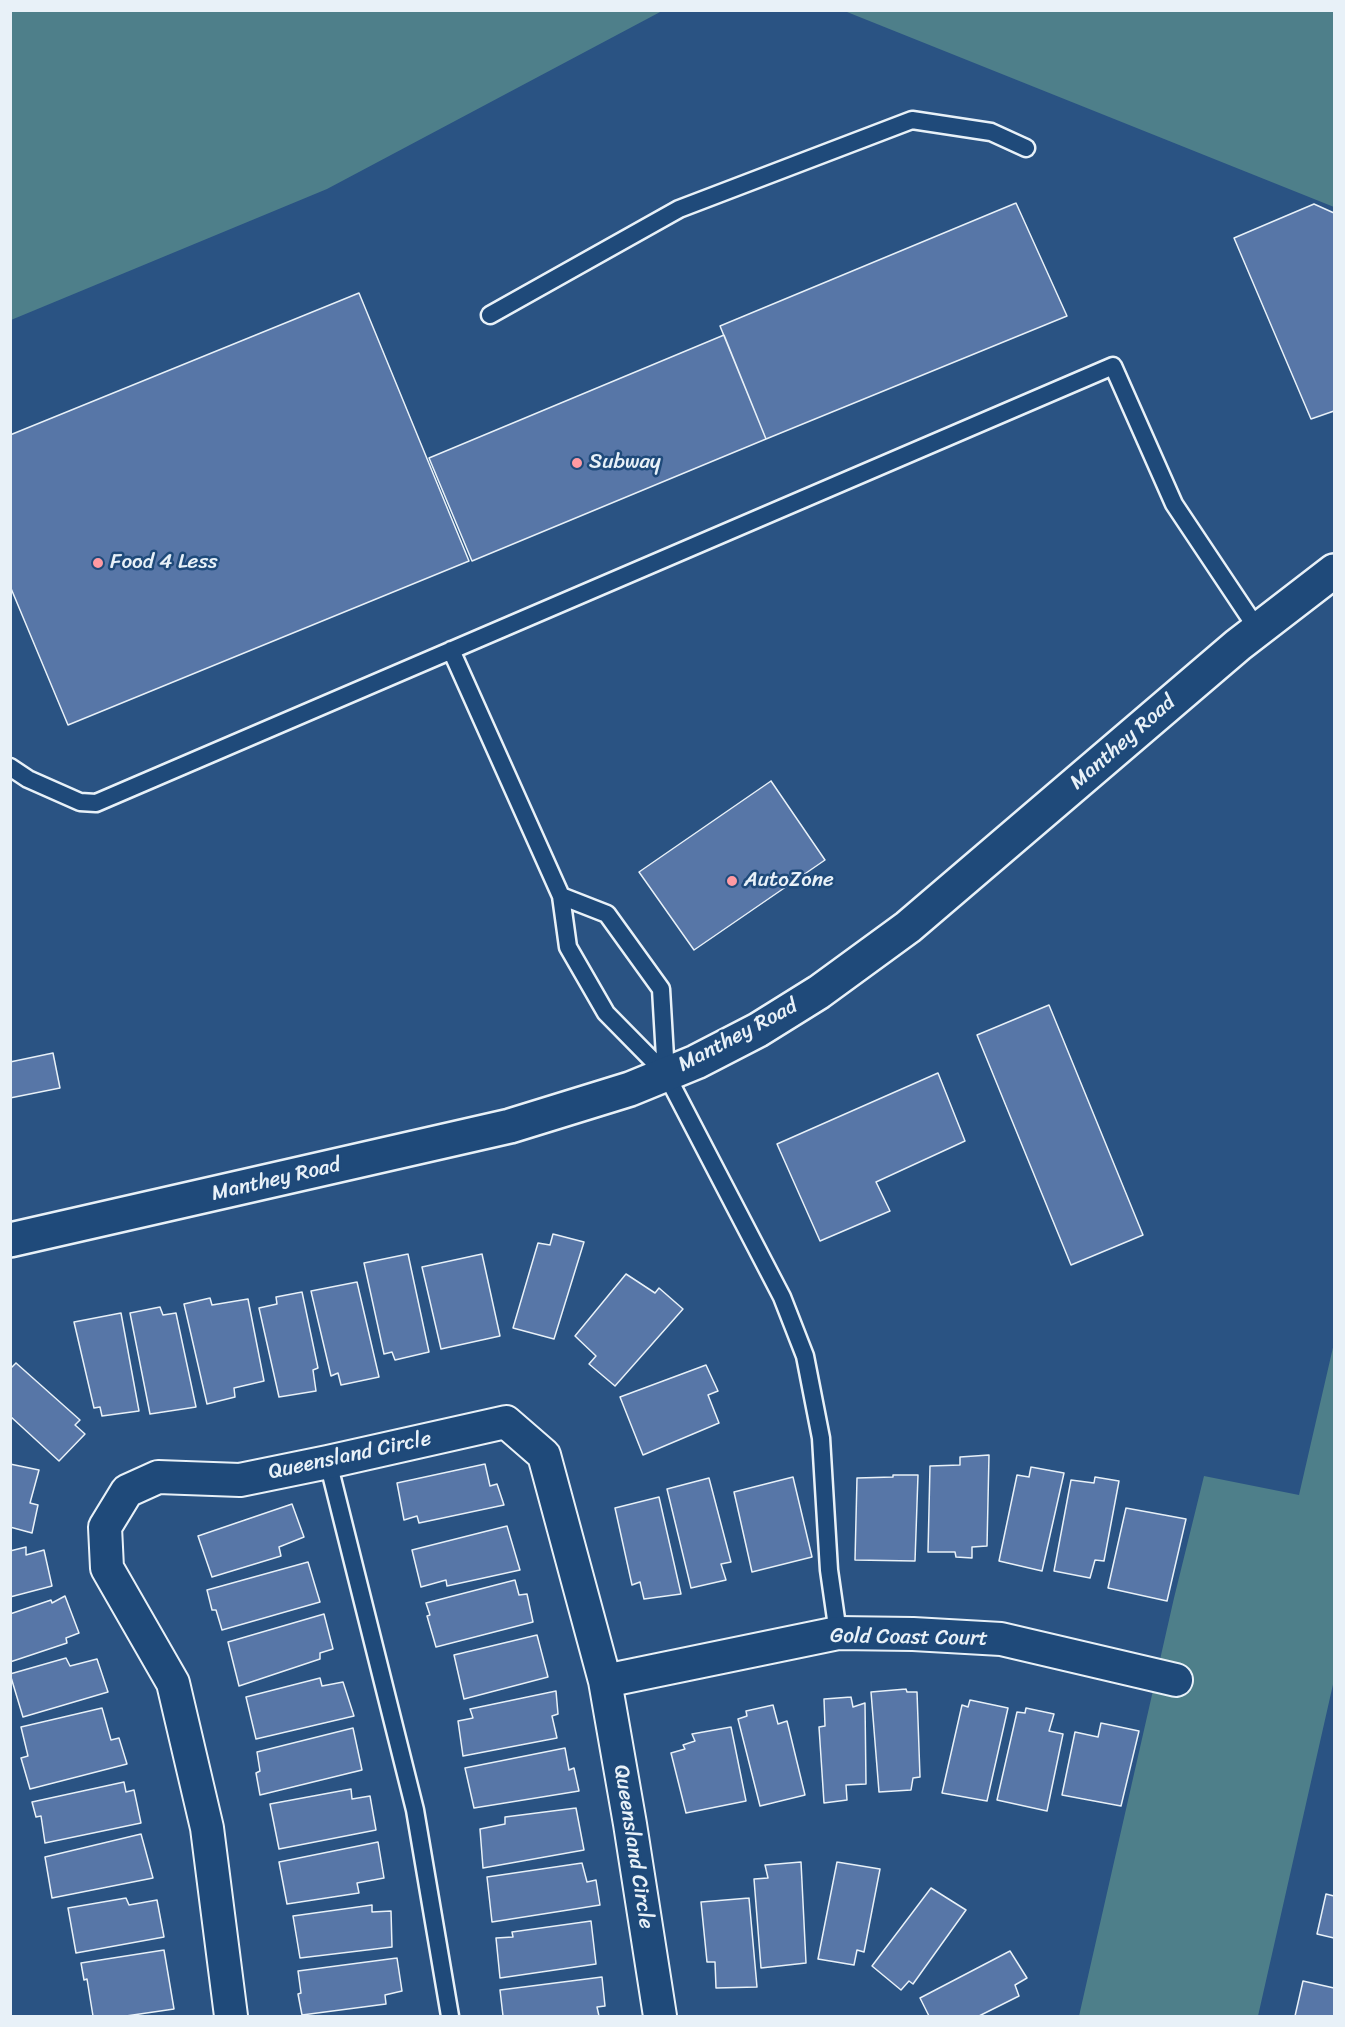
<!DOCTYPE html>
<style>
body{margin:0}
#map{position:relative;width:1345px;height:2027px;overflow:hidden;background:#2a5383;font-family:Sriracha,sans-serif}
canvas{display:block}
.frame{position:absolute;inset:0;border:12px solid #e8f1f8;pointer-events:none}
</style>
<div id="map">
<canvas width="1345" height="2027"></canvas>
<div class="frame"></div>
</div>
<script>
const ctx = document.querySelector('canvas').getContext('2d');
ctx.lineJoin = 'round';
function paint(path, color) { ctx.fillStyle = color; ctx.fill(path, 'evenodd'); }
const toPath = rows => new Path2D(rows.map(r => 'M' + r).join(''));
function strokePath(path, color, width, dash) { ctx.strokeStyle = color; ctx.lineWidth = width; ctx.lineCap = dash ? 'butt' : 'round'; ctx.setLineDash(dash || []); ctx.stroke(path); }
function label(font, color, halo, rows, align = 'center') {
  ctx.font = font + ' Sriracha,sans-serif'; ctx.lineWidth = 5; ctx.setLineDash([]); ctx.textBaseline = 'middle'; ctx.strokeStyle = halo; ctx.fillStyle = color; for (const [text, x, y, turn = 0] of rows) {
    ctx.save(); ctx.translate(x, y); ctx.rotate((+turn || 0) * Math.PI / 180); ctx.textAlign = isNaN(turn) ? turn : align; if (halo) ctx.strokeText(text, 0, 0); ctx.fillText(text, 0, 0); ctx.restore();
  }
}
paint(toPath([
 [11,10,662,10,662,11,327,189,11,320],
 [843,11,1334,11,1334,207,847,12],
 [1334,1343,1334,1680,1258,2016,1079,2016,1174,1598,1204,1476,1299,1495]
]), '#4e7f8a');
const building = toPath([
 [1016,203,1067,316,766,439,720,326,1016,203],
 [1314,204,1334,213,1334,411,1311,419,1234,238,1314,204],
 [359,293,469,561,68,725,10,586,10,435,359,293],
 [724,335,766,439,472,561,429,458,724,335],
 [771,781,825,860,694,950,639,872,771,781],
 [1049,1005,1143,1235,1071,1265,977,1035,1049,1005],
 [53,1053,60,1088,10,1098,10,1062,53,1053],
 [938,1073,965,1141,876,1182,890,1211,820,1241,777,1144,938,1073],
 [553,1234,584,1242,554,1339,513,1328,538,1243,550,1245,553,1234],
 [408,1254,429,1352,395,1360,392,1352,384,1354,364,1263,408,1254],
 [482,1254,500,1336,441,1349,422,1267,482,1254],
 [626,1274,655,1293,659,1288,683,1309,615,1386,589,1364,596,1356,575,1336,626,1274],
 [357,1282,379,1377,341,1385,338,1373,331,1376,311,1291,357,1282],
 [302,1292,318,1368,313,1370,316,1391,279,1397,259,1308,277,1304,276,1297,302,1292],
 [210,1298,212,1305,248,1299,264,1381,234,1388,235,1397,207,1404,184,1304,210,1298],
 [160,1307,163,1315,176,1313,196,1407,150,1414,130,1313,160,1307],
 [121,1313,139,1411,102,1416,100,1407,94,1408,74,1322,121,1313],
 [16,1363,80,1420,75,1425,85,1434,59,1461,10,1416,10,1369,16,1363],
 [706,1365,718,1391,708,1395,719,1423,643,1455,620,1397,706,1365],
 [989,1455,987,1546,972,1547,972,1558,956,1557,955,1552,928,1552,930,1466,960,1465,960,1457,989,1455],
 [10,1464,39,1470,30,1503,38,1505,32,1533,10,1527,10,1464],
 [485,1464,490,1486,497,1484,504,1505,419,1523,417,1516,404,1520,397,1483,485,1464],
 [1031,1467,1064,1473,1042,1571,999,1561,1017,1475,1029,1477,1031,1467],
 [893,1475,918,1475,915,1561,855,1560,857,1478,893,1477,893,1475],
 [793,1477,812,1557,752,1572,734,1492,793,1477],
 [1095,1477,1119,1481,1104,1561,1095,1560,1090,1578,1054,1571,1071,1480,1094,1483,1095,1477],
 [709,1478,731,1562,721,1564,726,1580,691,1588,667,1489,709,1478],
 [659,1497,681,1594,644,1599,640,1582,632,1585,615,1508,659,1497],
 [292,1504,304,1537,279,1547,281,1556,212,1577,198,1536,292,1504],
 [1126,1508,1186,1519,1167,1601,1108,1588,1126,1508],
 [507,1526,520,1570,447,1586,446,1580,421,1587,412,1550,507,1526],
 [26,1547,26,1555,44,1550,52,1586,10,1597,10,1551,26,1547],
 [308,1562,320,1602,222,1630,216,1610,212,1610,207,1590,308,1562],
 [515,1580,519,1595,527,1594,533,1622,436,1647,427,1616,430,1615,426,1603,515,1580],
 [65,1596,79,1633,66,1638,67,1643,10,1662,10,1614,51,1600,52,1603,65,1596],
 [324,1614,333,1649,320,1653,320,1659,239,1686,228,1642,324,1614],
 [537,1635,548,1677,464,1699,454,1655,537,1635],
 [66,1658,70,1666,97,1659,108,1692,23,1717,10,1674,66,1658],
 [320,1678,322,1686,343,1682,354,1716,256,1739,246,1697,320,1678],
 [906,1689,907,1692,917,1692,920,1777,913,1778,911,1790,879,1792,871,1692,906,1689],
 [556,1691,558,1714,552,1716,557,1738,463,1756,458,1721,473,1718,470,1709,556,1691],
 [851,1697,853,1707,865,1703,866,1784,846,1785,847,1800,824,1803,819,1727,825,1726,824,1699,851,1697],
 [970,1700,1008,1708,987,1801,942,1793,962,1705,968,1707,970,1700],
 [773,1705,778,1724,787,1721,805,1795,760,1806,738,1719,747,1716,746,1711,773,1705],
 [102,1708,111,1740,119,1738,127,1764,30,1789,21,1758,28,1756,21,1727,102,1708],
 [1026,1708,1054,1714,1049,1731,1063,1734,1047,1811,997,1800,1017,1712,1025,1713,1026,1708],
 [1101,1723,1139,1731,1121,1806,1062,1795,1075,1732,1098,1737,1101,1723],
 [731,1727,746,1801,686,1813,671,1753,685,1749,683,1745,695,1741,692,1734,731,1727],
 [353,1728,362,1770,260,1795,256,1773,260,1771,257,1752,353,1728],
 [565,1748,569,1770,574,1768,579,1791,474,1808,465,1768,565,1748],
 [124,1782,126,1792,134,1790,141,1823,45,1843,41,1816,36,1817,32,1802,124,1782],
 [351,1789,352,1799,370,1796,376,1830,279,1849,270,1804,351,1789],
 [576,1808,584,1850,483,1868,480,1829,505,1824,505,1817,576,1808],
 [141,1834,153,1878,52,1898,45,1857,141,1834],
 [378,1842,384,1878,357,1883,359,1893,287,1904,279,1862,378,1842],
 [801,1862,806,1963,761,1968,754,1879,768,1878,765,1865,801,1862],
 [837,1862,880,1869,864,1952,857,1950,854,1965,818,1959,837,1862],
 [582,1863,587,1882,596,1880,600,1905,492,1922,487,1877,582,1863],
 [931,1888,966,1910,913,1984,909,1981,901,1990,872,1966,931,1888],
 [1326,1894,1334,1896,1334,1938,1317,1934,1326,1894],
 [126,1898,129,1905,157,1900,164,1937,76,1953,68,1908,126,1898],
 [749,1898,757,1987,716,1988,715,1962,707,1962,701,1902,749,1898],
 [372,1905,372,1912,391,1911,392,1947,300,1958,293,1916,372,1905],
 [591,1921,596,1964,500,1978,496,1938,513,1937,512,1932,591,1921],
 [164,1950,174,2009,126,2016,93,2016,87,1979,84,1980,81,1963,164,1950],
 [1010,1951,1027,1978,1015,1985,1019,1996,979,2016,929,2016,920,1998,1010,1951],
 [397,1958,402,1991,385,1995,386,2004,302,2015,298,1994,301,1993,298,1971,397,1958],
 [602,1977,605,2006,597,2007,599,2016,503,2016,500,1990,602,1977],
 [1303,1981,1334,1988,1334,2016,1295,2016,1303,1981]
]);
paint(building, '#5776a7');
strokePath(building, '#e8f1f8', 1.5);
const service = toPath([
 [490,315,679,209,912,120,991,132,1026,148],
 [451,650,561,896,568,947,606,1013,666,1074,782,1297,805,1356,821,1438,829,1570,838,1633],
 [10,767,28,779,80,802,96,803,1113,366,1174,504,1258,630],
 [561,896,607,914,661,989,666,1074],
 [328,1462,415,1810,450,2016]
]);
const minor = toPath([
 [605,1681,838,1633,913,1634,1001,1639,1176,1680],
 [231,2016,207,1828,173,1683,107,1568,105,1527,127,1491,158,1477,240,1480,328,1462,506,1422,544,1455,605,1681,630,1824,660,2016]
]);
const tertiary = toPath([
 [10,1240,510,1126,630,1089,696,1062,758,1030,819,992,908,927,1238,645,1334,571]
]);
strokePath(service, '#e8f1f8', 21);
strokePath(minor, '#e8f1f8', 36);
strokePath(tertiary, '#e8f1f8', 38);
strokePath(service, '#1f4a7a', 16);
strokePath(minor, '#1f4a7a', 32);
strokePath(tertiary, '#1f4a7a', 33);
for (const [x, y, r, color] of [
 [577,463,6,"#ff9aa2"],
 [98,563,6,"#ff9aa2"],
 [732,881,6,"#ff9aa2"]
]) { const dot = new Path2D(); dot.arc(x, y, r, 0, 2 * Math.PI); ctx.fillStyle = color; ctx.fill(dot); strokePath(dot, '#1f4a7a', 2); }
label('21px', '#e8f1f8', '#1f4a7a', [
 ["Subway",589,463],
 ["Food 4 Less",110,563],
 ["AutoZone",744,881]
], 'left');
label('21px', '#e8f1f8', '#1f4a7a', [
 ["Manthey Road",1123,743,-41],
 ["Manthey Road",738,1036,-28],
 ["Manthey Road",276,1180,-13],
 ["Queensland Circle",350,1456,-12],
 ["Gold Coast Court",909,1638,1],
 ["Queensland Circle",633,1847,81]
]);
</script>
